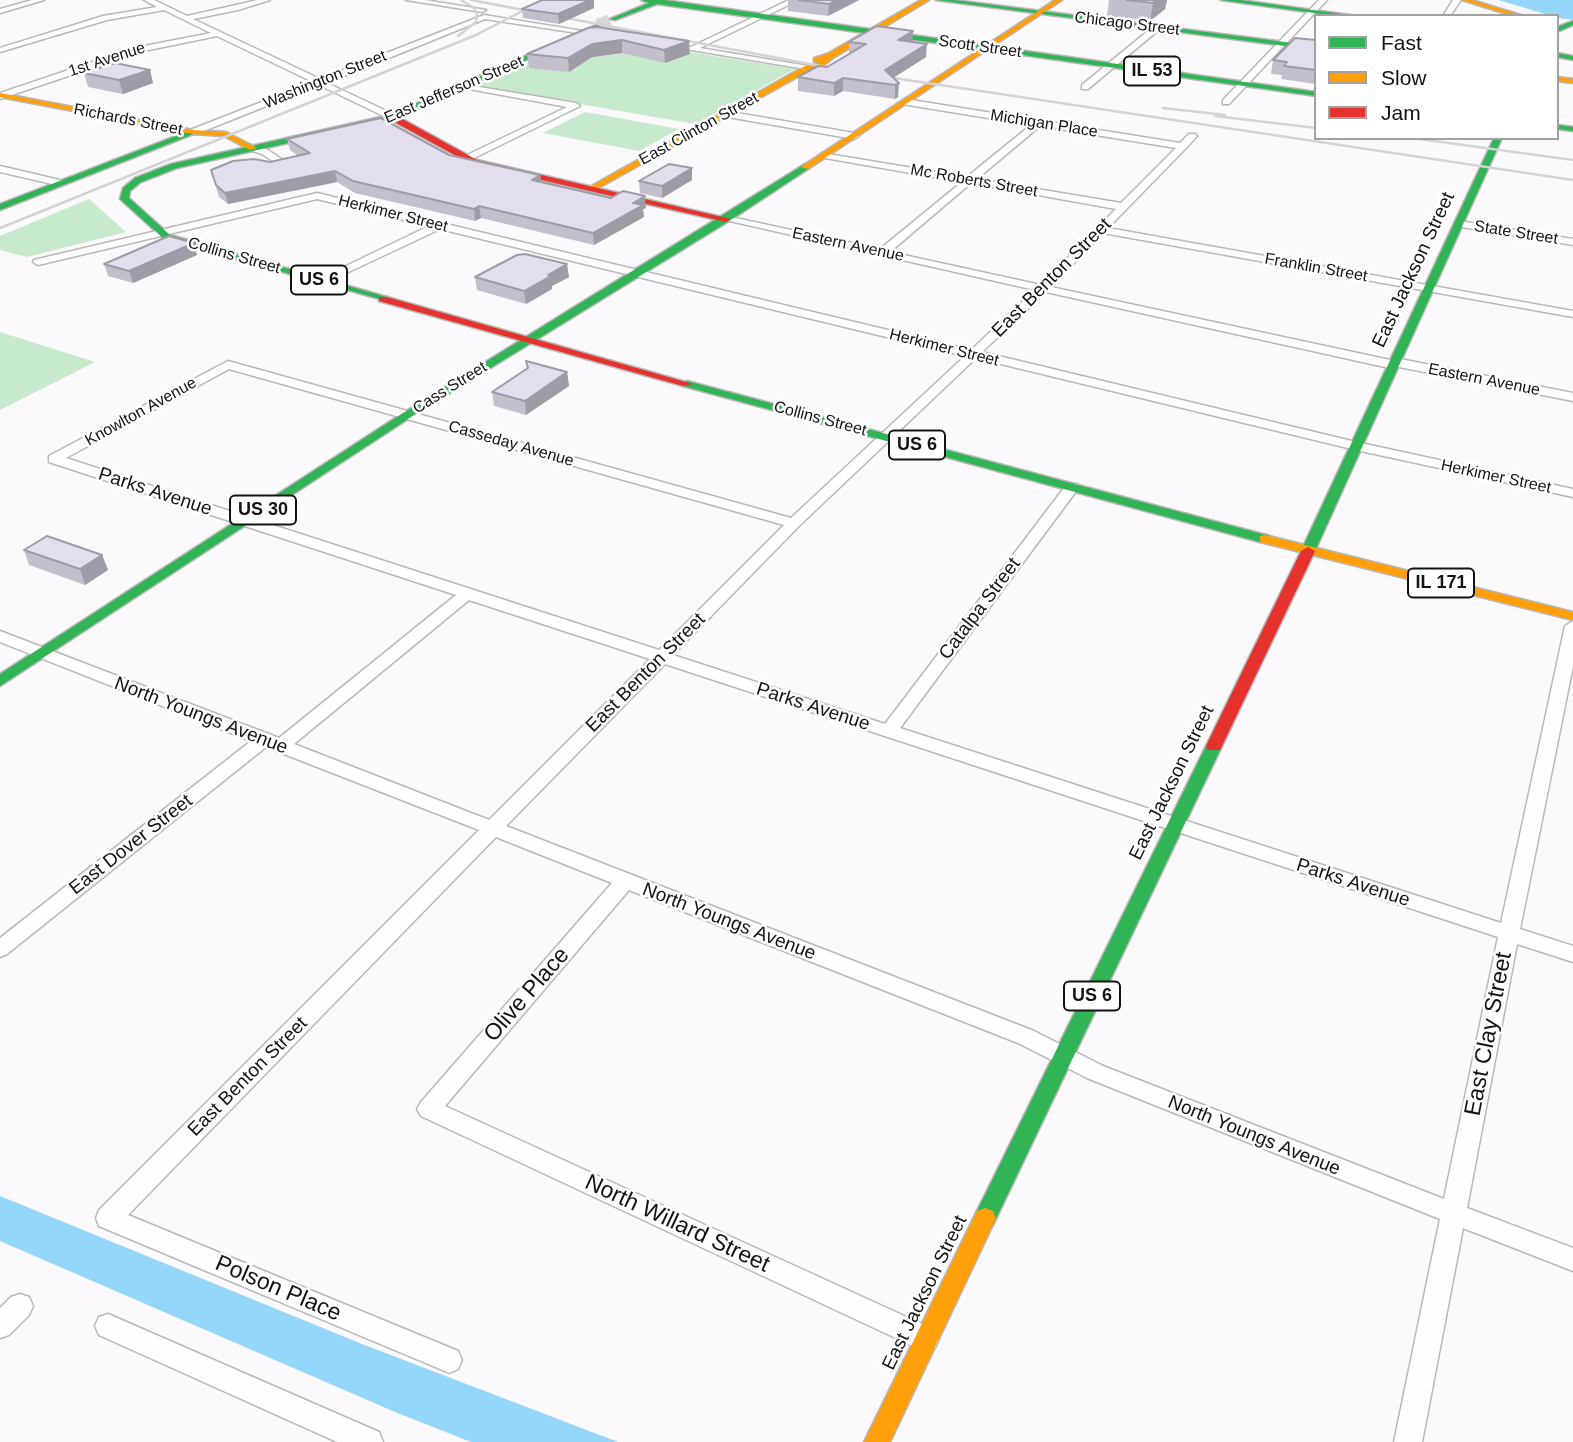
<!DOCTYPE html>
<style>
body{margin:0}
#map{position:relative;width:1573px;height:1442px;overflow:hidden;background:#fbf9fc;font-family:Arial,sans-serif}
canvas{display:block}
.legend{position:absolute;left:1314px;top:14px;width:245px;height:126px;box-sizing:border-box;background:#fff;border:2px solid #a1a1a1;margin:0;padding:9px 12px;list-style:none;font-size:21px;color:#141314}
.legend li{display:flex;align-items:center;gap:14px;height:35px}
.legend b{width:35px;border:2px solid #a1a1a1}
</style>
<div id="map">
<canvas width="1573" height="1442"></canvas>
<ul class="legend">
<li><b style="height:9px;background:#30b455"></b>Fast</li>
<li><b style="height:9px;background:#ff9f0a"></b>Slow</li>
<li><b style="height:9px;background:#e5322d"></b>Jam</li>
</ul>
</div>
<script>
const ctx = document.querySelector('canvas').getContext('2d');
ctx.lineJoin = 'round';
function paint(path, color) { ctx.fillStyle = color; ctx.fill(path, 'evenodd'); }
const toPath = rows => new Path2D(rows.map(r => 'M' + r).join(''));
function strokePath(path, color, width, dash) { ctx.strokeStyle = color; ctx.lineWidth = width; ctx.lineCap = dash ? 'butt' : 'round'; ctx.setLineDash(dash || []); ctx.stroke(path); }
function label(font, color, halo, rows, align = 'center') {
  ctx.font = font + ' Arial,sans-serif'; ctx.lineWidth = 5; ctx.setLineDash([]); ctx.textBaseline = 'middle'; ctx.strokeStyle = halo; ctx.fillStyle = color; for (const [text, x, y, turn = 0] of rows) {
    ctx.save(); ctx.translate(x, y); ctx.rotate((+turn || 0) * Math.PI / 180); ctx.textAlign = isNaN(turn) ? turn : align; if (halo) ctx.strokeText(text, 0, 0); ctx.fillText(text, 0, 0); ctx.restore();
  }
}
paint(toPath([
 [590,36,795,69,695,124,476,86],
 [585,112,679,129,639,151,543,133],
 [89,199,126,232,27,257,0,250,0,236],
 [0,332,95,362,0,410]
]), '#c7e9cc');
paint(toPath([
 [1498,0,1573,0,1573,20,1559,18],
 [0,1196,362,1344,618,1442,471,1442,395,1412,0,1241]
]), '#95d6fb');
strokePath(toPath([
 [598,26,613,19]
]), '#d8d6d9', 13, [13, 6]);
const street = toPath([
 [32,0,44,0,0,13,0,9,32,0],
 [144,0,154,0,187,16,258,0,270,0,238,10,193,19,320,79,484,15,601,34,597,36,485,19,327,83,395,115,396,117,392,120,319,85,196,134,190,134,190,130,313,82,217,36,139,52,0,99,0,93,134,48,211,33,164,10,107,20,0,52,0,48,103,16,157,7,144,0],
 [406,0,425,0,486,10,482,12,406,0],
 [789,0,799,0,700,48,808,66,811,70,662,45,666,43,691,47,789,0],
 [1319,0,1327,0,1229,104,1223,104,1223,100,1319,0],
 [1453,0,1461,0,1450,16,1443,16,1453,0],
 [1154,26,1161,28,1088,89,1082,89,1082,85,1154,26],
 [461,84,576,103,580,106,466,162,463,161,463,157,567,107,464,88,461,84],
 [905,99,1180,143,1189,134,1195,134,1197,136,1186,148,1108,228,1573,311,1573,317,1103,233,1051,287,1390,360,1395,358,1573,393,1573,401,1399,367,1394,369,1046,292,982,352,1356,442,1573,489,1573,497,1356,450,976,358,799,526,673,655,885,724,1067,484,1077,484,1077,490,900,728,1501,923,1565,626,1573,621,1573,666,1520,929,1573,946,1573,962,1517,944,1467,1208,1573,1248,1573,1271,1463,1228,1422,1442,1394,1442,1440,1219,1087,1078,1018,1043,629,890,445,1106,935,1330,939,1339,935,1348,926,1352,917,1348,421,1116,417,1109,421,1102,612,883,496,837,128,1215,458,1351,462,1360,458,1369,449,1373,440,1369,99,1226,96,1218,99,1210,479,830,266,747,7,954,0,957,0,938,251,741,0,642,0,631,279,738,456,595,49,462,49,456,228,361,791,518,965,356,440,229,323,284,317,281,319,279,429,226,317,199,38,265,33,262,34,260,317,193,971,350,1035,290,721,219,726,216,880,249,962,182,825,158,820,155,822,153,967,177,1031,125,902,104,905,99],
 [1040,126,1176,148,1121,203,977,179,1040,126],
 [971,183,1116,209,1041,285,890,252,971,183],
 [229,369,784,525,659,650,66,458,229,369],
 [469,600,650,659,489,820,294,744,469,600],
 [665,664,1498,937,1444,1199,1103,1066,1034,1031,506,826,665,664],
 [725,111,854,133,859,136,854,139,722,116,721,114,725,111],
 [253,145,268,150,293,167,285,169,262,154,250,150,248,148,253,145],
 [0,166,64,181,66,183,61,186,0,172,0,166],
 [1459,221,1573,239,1573,245,1455,226,1455,222,1459,221],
 [20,1294,29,1297,33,1306,29,1315,9,1335,0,1338,0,1308,11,1297,20,1294],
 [108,1314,379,1432,383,1442,337,1442,99,1335,95,1326,99,1317,108,1314]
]);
const fast = toPath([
 [641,0,664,0,1316,92,1316,96,657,4,615,20,610,19,649,3,641,0],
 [936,0,954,0,1316,46,1316,50,936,0],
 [1221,0,1240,0,1357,16,1336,16,1221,0],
 [1573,21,1573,25,1557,32,1557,27,1573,21],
 [598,24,600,27,395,119,177,168,141,182,130,191,129,198,170,235,387,297,387,301,164,239,120,199,123,188,135,178,171,164,390,115,598,24],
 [1557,53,1573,56,1573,60,1557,57,1557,53],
 [1557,125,1573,127,1573,131,1557,129,1557,125],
 [189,131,196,133,0,210,0,204,189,131],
 [1494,138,1502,138,1315,551,1308,555,1303,554,1301,551,1494,138],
 [805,164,809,167,808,169,729,221,411,417,0,686,0,674,403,413,805,164],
 [687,381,1270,536,1272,539,1270,542,1260,542,683,386,681,384,687,381],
 [1214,741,1222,746,993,1225,985,1228,977,1225,974,1218,977,1211,1206,746,1214,741]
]);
const slow = toPath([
 [921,0,929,0,833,58,819,69,810,70,593,191,586,189,805,66,814,65,818,62,814,62,814,58,827,54,921,0],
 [1055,0,1062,0,808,169,801,167,1055,0],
 [1462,0,1472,0,1524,16,1513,16,1462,0],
 [1557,77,1573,79,1573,83,1557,81,1557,77],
 [0,93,193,130,226,132,257,148,250,150,224,136,193,134,0,97,0,93],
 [1265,535,1573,612,1573,620,1260,542,1260,536,1265,535],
 [985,1208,993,1211,996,1218,890,1442,864,1442,977,1211,985,1208]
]);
const jam = toPath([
 [389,115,395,115,477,160,731,219,726,222,471,164,389,119,389,115],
 [379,297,387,297,693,384,683,386,379,301,379,297],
 [1308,547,1315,551,1222,746,1220,750,1208,750,1206,746,1301,551,1308,547]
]);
strokePath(street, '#b9b8b9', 3);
strokePath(fast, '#b9b8b9', 3);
strokePath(slow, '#b9b8b9', 3);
strokePath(jam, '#b9b8b9', 3);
paint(street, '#fefeff');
paint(fast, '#30b455');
paint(slow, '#ff9f0a');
paint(jam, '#e5322d');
strokePath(toPath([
 [471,0,836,69],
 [458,36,476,22,477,14,474,8,461,0],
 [874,75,1573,180],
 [1163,108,1225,115],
 [1215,116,1316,128],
 [1412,138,1573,160],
 [0,228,476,35,544,0]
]), '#d5d4d5', 2.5);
paint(toPath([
 [788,0,859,0,828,16,788,11],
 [1109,0,1167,0,1165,9,1150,21,1107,16],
 [594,8,559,24,523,18,522,9],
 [588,28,690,54,665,63,622,53,592,57,569,72,529,68,527,54],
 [1316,40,1315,84,1281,79,1282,75,1271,74,1273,60],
 [849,42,912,42,926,57,893,78,898,97,895,99,843,91,834,96,798,91,798,77,827,67,849,54],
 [150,70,153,83,123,94,88,87,84,73],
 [287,139,449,155,540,175,541,182,646,208,643,209,644,217,594,245,481,218,475,221,355,193,337,182,228,204,219,197,211,170,270,162,298,156,290,150],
 [692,180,662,198,640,193,639,181],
 [197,255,133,283,108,276,104,264],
 [475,277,569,277,552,286,552,289,526,304,477,290],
 [526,361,567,372,569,386,526,415,494,406,492,392,527,369],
 [24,550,102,555,108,570,85,585,29,565]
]), '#c3bfcd');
paint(toPath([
 [590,0,594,0,594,8,559,24,558,14],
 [836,0,859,0,828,16,829,4],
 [1157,0,1167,0,1165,9,1150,21,1153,3],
 [913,31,912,44,898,40],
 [622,40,622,53,592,57,569,72,568,58,592,44],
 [689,41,690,54,665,63,664,50],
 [927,44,926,57,885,83,885,70],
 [150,70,153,83,123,94,119,80],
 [843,78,843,91,834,96,834,83],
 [899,83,898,97,895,99,895,85],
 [692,168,692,180,662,198,662,186],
 [335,171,337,182,228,204,225,193],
 [540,175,542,187,532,180],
 [645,196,646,208,643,209,644,217,594,245,593,233,633,203],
 [479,206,481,218,475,221,474,209],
 [194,243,197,255,133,283,129,271],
 [567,264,569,277,552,286,552,289,526,304,524,291,548,275],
 [567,372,569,386,526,415,525,401],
 [102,555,108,570,85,585,80,569]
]), '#9f9ba7');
const building = toPath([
 [542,0,590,0,558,14,522,9,542,0],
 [799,0,836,0,829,4,799,0],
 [1127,0,1157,0,1153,3,1127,0],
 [877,26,913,31,898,40,927,44,885,70,899,83,895,85,843,78,834,83,798,77,818,66,827,67,866,44,849,42,877,26],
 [597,27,689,41,664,50,622,40,592,44,568,58,527,54,588,28,597,27],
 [1295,38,1316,40,1316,70,1284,66,1287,62,1273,60,1295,38],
 [115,63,150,70,119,80,84,73,115,63],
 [381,118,449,155,540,175,532,180,611,198,623,191,645,196,633,203,643,205,593,233,479,206,474,209,353,181,335,171,225,193,216,185,211,170,233,161,254,159,270,162,310,153,287,139,381,118],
 [669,164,692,168,662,186,639,181,669,164],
 [169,236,194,243,129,271,104,264,169,236],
 [525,254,567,264,548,275,551,276,524,291,475,277,517,255,525,254],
 [526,361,567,372,525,401,492,392,528,368,526,361],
 [47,536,102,555,80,569,24,550,47,536]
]);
paint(building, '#e3deee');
strokePath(building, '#9f9ba7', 2);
label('16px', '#141314', '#fff', [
 ["Chicago Street",1127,24,7],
 ["Scott Street",980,47,8],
 ["1st Avenue",107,60,-18],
 ["Washington Street",325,80,-22],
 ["East Jefferson Street",454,90,-23],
 ["Richards Street",128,120,11],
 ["Michigan Place",1044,124,9],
 ["East Clinton Street",699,129,-29],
 ["Mc Roberts Street",974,181,10],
 ["Herkimer Street",393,214,14],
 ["State Street",1516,233,9],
 ["Eastern Avenue",848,245,12],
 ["Collins Street",234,256,16],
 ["Franklin Street",1316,268,10],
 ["Herkimer Street",944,348,14],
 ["Eastern Avenue",1484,380,11],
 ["Cass Street",450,388,-32],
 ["Knowlton Avenue",141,412,-29],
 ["Collins Street",820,419,15],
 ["Casseday Avenue",511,444,16],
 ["Herkimer Street",1496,477,12]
]);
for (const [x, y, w] of [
 [1152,71,56],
 [319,280,56],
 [917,445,56],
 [263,510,66],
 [1441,583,66],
 [1092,996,56]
]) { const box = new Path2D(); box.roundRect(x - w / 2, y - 14.5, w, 29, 5); ctx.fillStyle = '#fff'; ctx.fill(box); strokePath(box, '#141314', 2); }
label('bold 18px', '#141314', null, [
 ["IL 53",1152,71],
 ["US 6",319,280],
 ["US 6",917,445],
 ["US 30",263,510],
 ["IL 171",1441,583],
 ["US 6",1092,996]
]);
label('19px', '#141314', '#fff', [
 ["East Jackson Street",1414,270,-65],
 ["East Benton Street",1052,278,-45],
 ["Parks Avenue",155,492,18],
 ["Catalpa Street",980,609,-53],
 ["East Benton Street",646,673,-45],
 ["Parks Avenue",813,707,18],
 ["North Youngs Avenue",201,716,21],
 ["East Jackson Street",1172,783,-64],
 ["East Dover Street",131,845,-38],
 ["Parks Avenue",1353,883,18],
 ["North Youngs Avenue",729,922,21],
 ["East Benton Street",248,1077,-45],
 ["North Youngs Avenue",1254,1136,22],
 ["East Jackson Street",925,1293,-64]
]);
label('23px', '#141314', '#fff', [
 ["Olive Place",527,995,-49],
 ["East Clay Street",1489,1034,-79],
 ["North Willard Street",677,1224,25],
 ["Polson Place",278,1289,23]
]);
</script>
